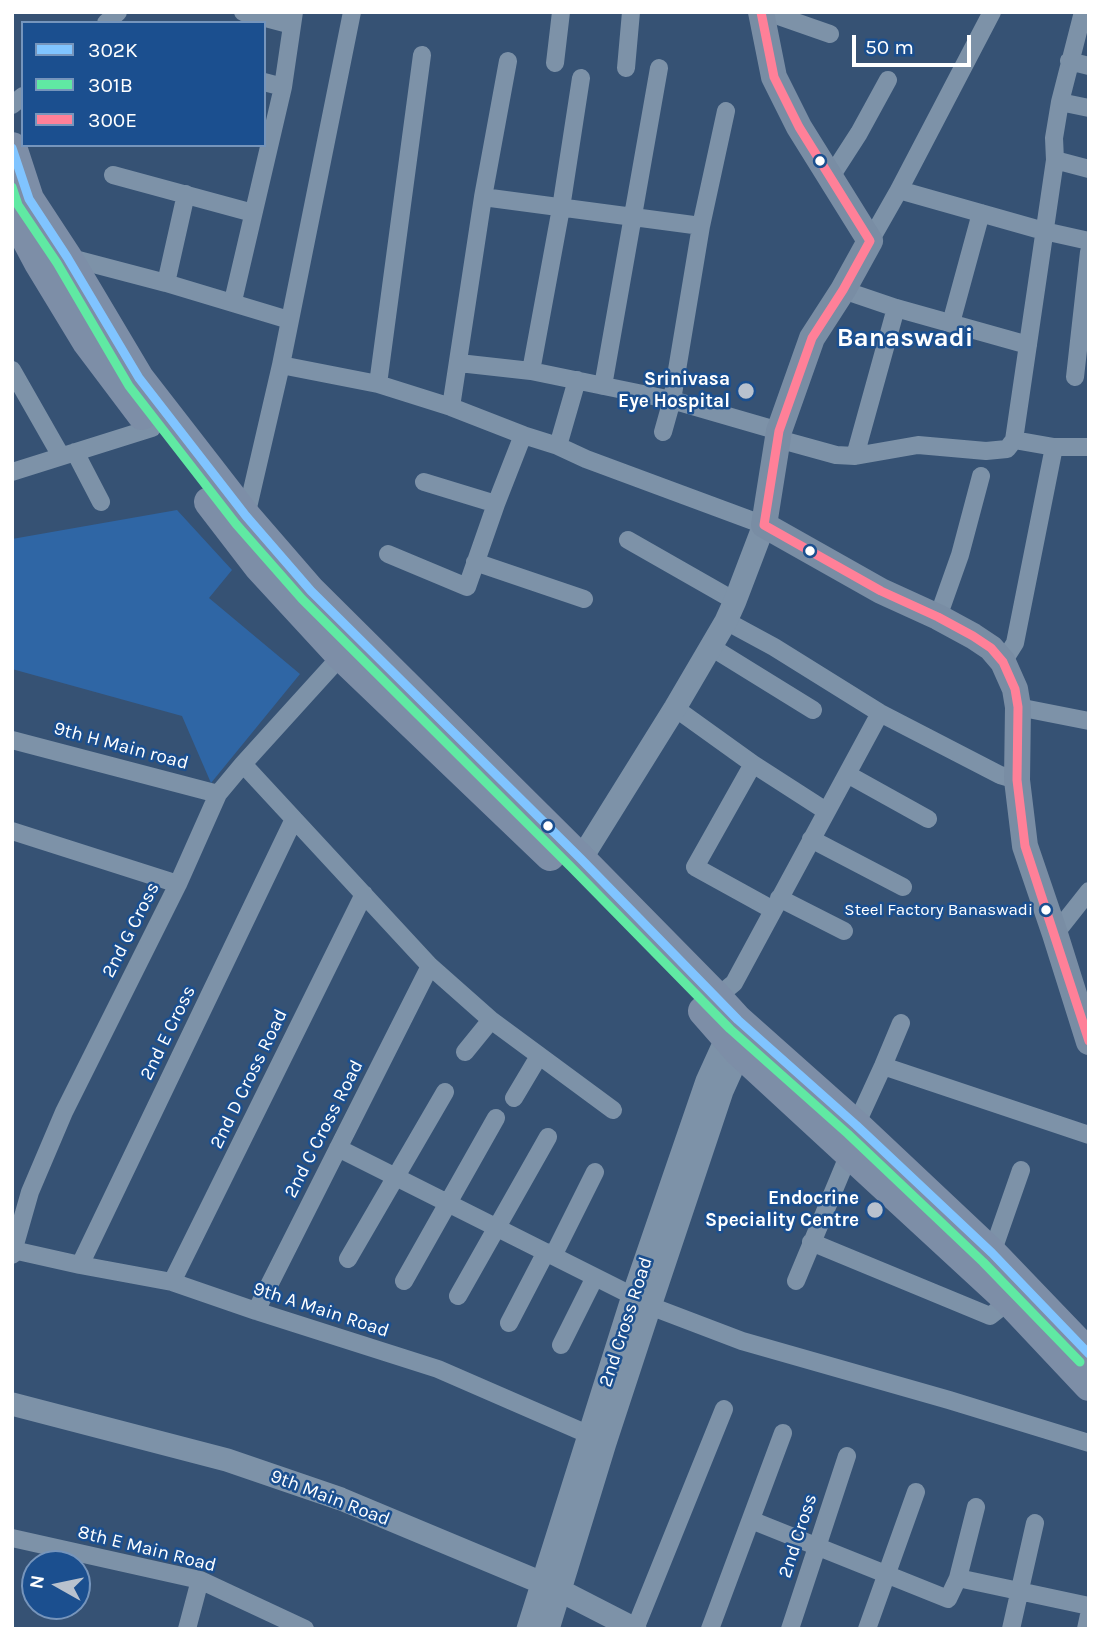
<!DOCTYPE html>
<style>
body{margin:0}
#map{position:relative;width:1101px;height:1641px;overflow:hidden;background:#365274;font-family:Karla,sans-serif}
canvas{display:block}
.frame{position:absolute;inset:0;border:14px solid #fff;pointer-events:none}
.legend{position:absolute;left:21px;top:21px;width:245px;height:126px;box-sizing:border-box;background:#1b4f8f;border:2px solid #7695bc;margin:0;padding:9px 12px;list-style:none;font-size:21px;color:#fff}
.legend li{display:flex;align-items:center;gap:14px;height:35px}
.legend b{width:35px;border:2px solid #7695bc}
.north{position:absolute;left:21px;top:1550px;width:70px;height:70px;box-sizing:border-box;background:#1b4f8f;border:2px solid #7695bc;border-radius:50%;rotate:279deg;font-size:19px;font-weight:700;line-height:28px;text-align:center;color:#fff}
.north::after{content:'';display:block;margin:auto;width:24px;height:32px;background:#b9c2ce;clip-path:polygon(50% 0,100% 100%,50% 72%,0 100%)}
.scale{position:absolute;left:852px;top:35px;width:119px;height:32px;box-sizing:border-box;border:4px solid #fff;border-top:0;padding-left:9px;font-size:21px;line-height:24px;white-space:nowrap;color:#fff;-webkit-text-stroke:5px #1b4f8f;paint-order:stroke}
</style>
<div id="map">
<canvas width="1101" height="1641"></canvas>
<div class="frame"></div>
<ul class="legend">
<li><b style="height:9px;background:#80c4ff"></b>302K</li>
<li><b style="height:9px;background:#60e9a3"></b>301B</li>
<li><b style="height:9px;background:#ff8098"></b>300E</li>
</ul>
<div class="north">N</div>
<div class="scale">50 m</div>
</div>
<script>
const ctx = document.querySelector('canvas').getContext('2d');
ctx.lineJoin = 'round';
function paint(path, color) { ctx.fillStyle = color; ctx.fill(path, 'evenodd'); }
const toPath = rows => new Path2D(rows.map(r => 'M' + r).join(''));
function strokePath(path, color, width, dash) { ctx.strokeStyle = color; ctx.lineWidth = width; ctx.lineCap = dash ? 'butt' : 'round'; ctx.setLineDash(dash || []); ctx.stroke(path); }
function label(font, color, halo, rows, align = 'center') {
  ctx.font = font + ' Karla,sans-serif'; ctx.lineWidth = 5; ctx.setLineDash([]); ctx.textBaseline = 'middle'; ctx.strokeStyle = halo; ctx.fillStyle = color; for (const [text, x, y, turn = 0] of rows) {
    ctx.save(); ctx.translate(x, y); ctx.rotate((+turn || 0) * Math.PI / 180); ctx.textAlign = isNaN(turn) ? turn : align; if (halo) ctx.strokeText(text, 0, 0); ctx.fillText(text, 0, 0); ctx.restore();
  }
}
paint(toPath([
 [177,510,232,570,209,598,300,674,211,783,182,716,12,669,12,539]
]), '#2f66a5');
strokePath(toPath([
 [243,12,292,25],
 [767,12,830,34],
 [106,23,118,12],
 [1069,61,1089,66],
 [555,63,561,12],
 [626,68,631,12],
 [264,82,283,87],
 [1060,102,1089,108],
 [12,105,23,96],
 [1055,160,1089,169],
 [113,175,253,213],
 [830,178,859,133,888,80],
 [899,190,1044,231,1089,241],
 [483,197,701,226],
 [870,241,899,190,992,12],
 [67,257,166,283,289,320],
 [166,283,186,194],
 [843,290,896,308,1028,345],
 [233,301,283,87,294,12],
 [951,323,981,213],
 [459,363,531,371,672,400,779,431],
 [281,365,378,384,451,407,523,435,558,446,586,459,764,525],
 [12,370,61,456],
 [531,371,561,208,581,78],
 [1075,377,1089,252],
 [378,384,422,55],
 [603,386,659,68],
 [451,407,483,197,508,61],
 [663,432,672,400,701,226,726,111],
 [778,439,836,455,855,456,918,445,986,451,1007,449,1014,440,1055,160,1054,138,1060,102,1083,12],
 [1014,440,1054,447,1089,447],
 [558,446,577,380],
 [75,452,101,502],
 [855,456,896,308],
 [12,472,152,428],
 [424,482,496,504],
 [244,518,246,516,281,365,352,12],
 [628,540,735,601],
 [388,554,467,587,496,504,523,435],
 [475,562,584,599],
 [938,617,960,555,981,476],
 [726,621,774,647,880,713,1000,775,1017,780],
 [711,647,813,710],
 [1003,662,1015,643,1054,447],
 [1018,707,1089,721],
 [675,708,753,764,826,811],
 [12,740,218,794],
 [243,764,430,966,491,1020,613,1110],
 [753,764,695,867,773,910],
 [847,774,928,819],
 [12,831,178,884],
 [811,839,903,887],
 [779,898,844,931],
 [1055,934,1089,891],
 [713,1003,717,997,734,983,880,713],
 [465,1052,491,1020],
 [883,1066,1089,1135],
 [514,1098,539,1056],
 [856,1125,883,1066,901,1023],
 [338,1148,633,1296,650,1306,742,1341,949,1400,1089,1443],
 [811,1242,990,1316,1009,1301],
 [13,1250,80,1265,172,1282,256,1311,438,1369,599,1439],
 [992,1253,1021,1170],
 [12,1255,30,1192,64,1112,178,884,218,794,243,764,341,656],
 [553,1256,595,1172],
 [348,1259,445,1092],
 [80,1265,294,819],
 [404,1281,496,1118],
 [796,1281,849,1154],
 [172,1282,364,894],
 [458,1296,548,1137],
 [256,1311,430,966],
 [509,1323,546,1252],
 [561,1345,595,1277],
 [751,1520,948,1599,958,1578,976,1507],
 [12,1538,200,1580,305,1629],
 [958,1578,1089,1606],
 [187,1629,200,1580],
 [635,1629,724,1409],
 [710,1629,783,1433],
 [790,1629,847,1456],
 [867,1629,916,1492],
 [1011,1629,1035,1523],
 [1086,1629,1089,1615]
]), '#7d92a8', 18);
strokePath(toPath([
 [581,859,675,708,726,621,735,601,764,525],
 [12,1404,227,1460,341,1499,559,1590,635,1629],
 [528,1629,633,1296,707,1081,727,1037,734,1026],
 [548,1629,605,1443,650,1306,722,1091,745,1040]
]), '#7d92a8', 23);
strokePath(toPath([
 [761,12,774,77,799,127,870,241,843,290,812,338,779,431,764,525,881,591,938,617,973,636,991,648,1003,662,1015,689,1018,707,1017,780,1025,846,1055,934,1089,1042]
]), '#798da4', 26);
strokePath(toPath([
 [12,147,29,199,67,257,139,378,246,516,311,591,581,859,717,997,738,1020,856,1125,992,1253,1089,1354],
 [12,212,39,263,87,342,142,415],
 [209,502,259,567,341,656,550,856],
 [703,1011,739,1052,1009,1301,1089,1386]
]), '#7d8ea7', 30);
strokePath(toPath([
 [12,148,29,199,67,257,139,378,246,516,311,591,581,859,738,1020,856,1125,992,1253,1089,1354]
]), '#80c4ff', 9);
strokePath(toPath([
 [12,187,18,205,57,263,129,386,236,524,302,599,572,868,730,1029,848,1134,983,1262,1080,1362]
]), '#60e9a3', 9);
strokePath(toPath([
 [761,12,774,77,799,127,870,241,843,290,812,338,779,431,764,525,881,591,938,617,973,636,991,648,1003,662,1015,689,1018,707,1017,780,1025,846,1089,1041]
]), '#ff8098', 9);
for (const [x, y, r, color] of [
 [820,161,6,"#fff"],
 [746,391,9,"#b9c2ce"],
 [810,551,6,"#fff"],
 [548,826,6,"#fff"],
 [1046,910,6,"#fff"],
 [875,1210,9,"#b9c2ce"]
]) { const dot = new Path2D(); dot.arc(x, y, r, 0, 2 * Math.PI); ctx.fillStyle = color; ctx.fill(dot); strokePath(dot, '#1b4f8f', 2.5); }
label('17px', '#fff', '#1b4f8f', [
 ["Steel Factory Banaswadi",1033,910]
], 'right');
label('bold 19px', '#fff', '#1b4f8f', [
 ["Srinivasa",730,380],
 ["Eye Hospital",730,402],
 ["Endocrine",859,1199],
 ["Speciality Centre",859,1221]
], 'right');
label('19px', '#fff', '#1b4f8f', [
 ["9th H Main road",121,746,15],
 ["2nd G Cross",131,930,-63],
 ["2nd E Cross",168,1033,-64],
 ["2nd D Cross Road",249,1079,-64],
 ["2nd C Cross Road",324,1129,-63],
 ["9th A Main Road",321,1310,18],
 ["2nd Cross Road",626,1322,-72],
 ["9th Main Road",330,1498,21],
 ["2nd Cross",798,1536,-72],
 ["8th E Main Road",147,1549,14]
]);
label('bold 26px', '#fff', '#1b4f8f', [
 ["Banaswadi",905,339]
]);
</script>
